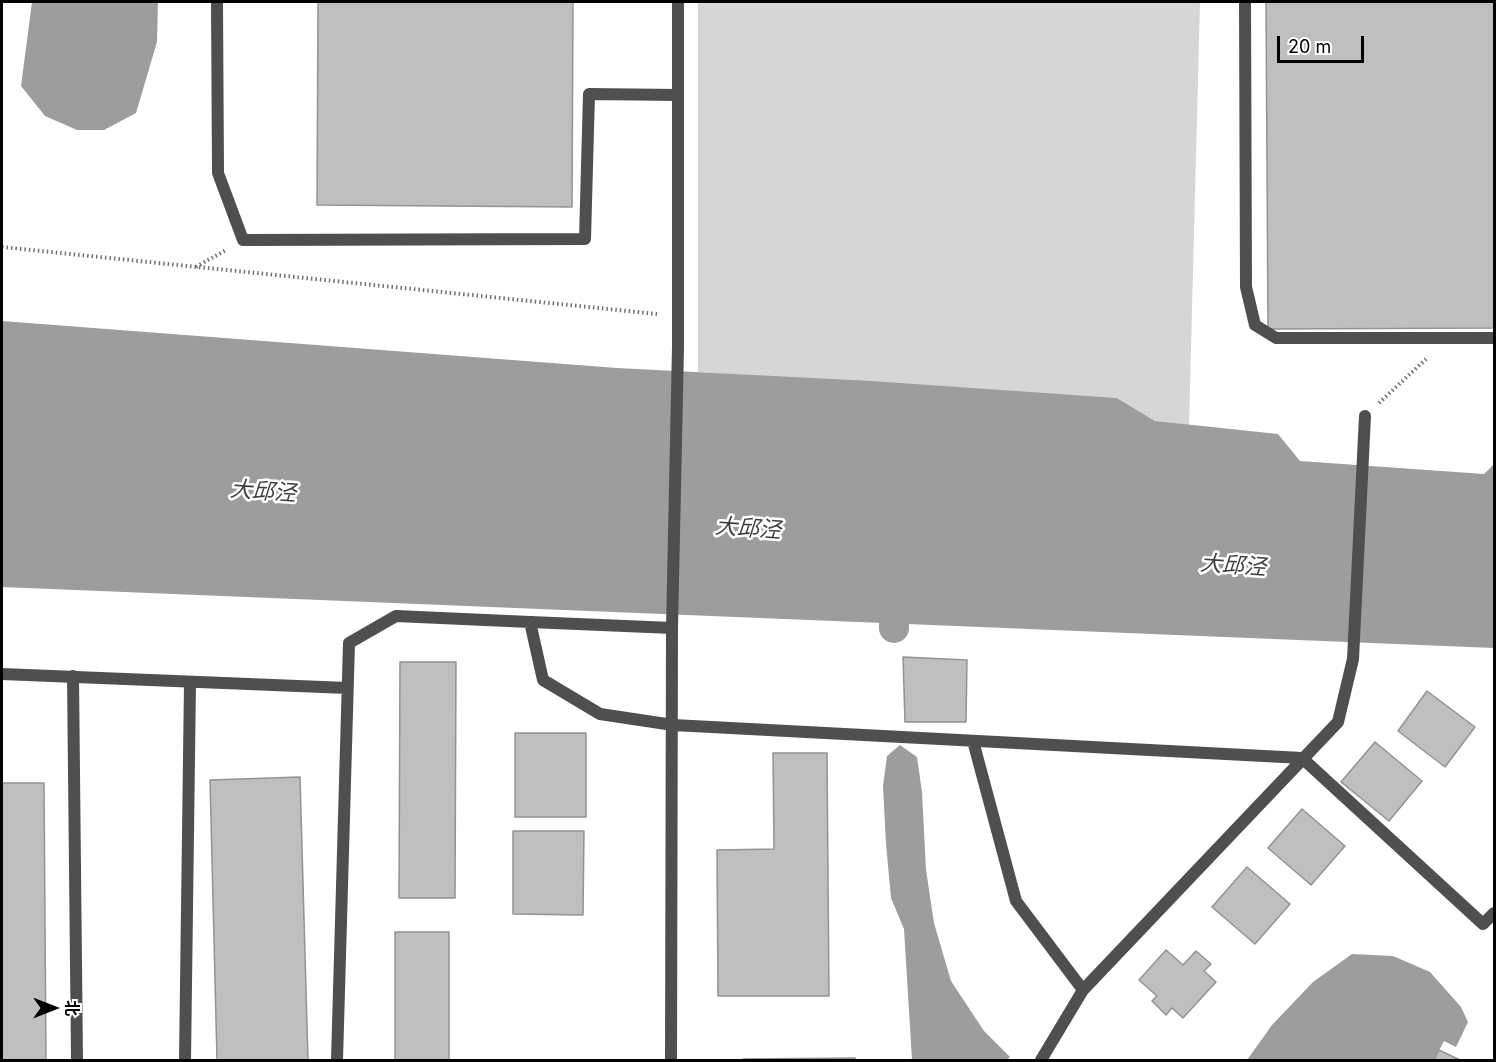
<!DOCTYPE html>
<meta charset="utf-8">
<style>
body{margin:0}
#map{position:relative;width:1496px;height:1062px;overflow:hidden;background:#fff;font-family:Inter,"Noto Sans SC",sans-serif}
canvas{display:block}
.frame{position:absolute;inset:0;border:3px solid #000;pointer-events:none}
.north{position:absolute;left:24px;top:978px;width:60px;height:60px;-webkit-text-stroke:4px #fff;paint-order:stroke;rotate:90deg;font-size:16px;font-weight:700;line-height:24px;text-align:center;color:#000}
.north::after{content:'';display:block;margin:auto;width:21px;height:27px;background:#000;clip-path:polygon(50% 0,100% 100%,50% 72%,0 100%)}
.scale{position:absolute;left:1277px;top:36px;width:87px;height:27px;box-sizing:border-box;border:3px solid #000;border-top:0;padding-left:8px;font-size:18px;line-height:21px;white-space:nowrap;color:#000;-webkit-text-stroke:4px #fff;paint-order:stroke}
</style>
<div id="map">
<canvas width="1496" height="1062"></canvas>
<div class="frame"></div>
<div class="north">北</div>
<div class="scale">20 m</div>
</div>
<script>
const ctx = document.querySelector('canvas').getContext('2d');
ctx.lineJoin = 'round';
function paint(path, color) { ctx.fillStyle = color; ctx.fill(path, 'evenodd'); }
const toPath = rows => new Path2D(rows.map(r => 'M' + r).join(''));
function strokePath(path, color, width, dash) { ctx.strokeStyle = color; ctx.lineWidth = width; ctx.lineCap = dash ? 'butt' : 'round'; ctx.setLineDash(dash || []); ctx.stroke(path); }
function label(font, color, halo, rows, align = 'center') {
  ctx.font = font + ' Inter,"Noto Sans SC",sans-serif'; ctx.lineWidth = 5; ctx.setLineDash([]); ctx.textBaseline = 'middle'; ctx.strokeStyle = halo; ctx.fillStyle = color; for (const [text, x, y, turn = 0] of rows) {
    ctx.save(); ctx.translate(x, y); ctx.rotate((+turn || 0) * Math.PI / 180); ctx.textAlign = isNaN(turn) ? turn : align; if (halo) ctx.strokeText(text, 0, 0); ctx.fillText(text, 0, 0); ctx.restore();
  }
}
paint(toPath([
 [698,2,1200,2,1189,425,1155,421,1117,398,698,372]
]), '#d6d6d6');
paint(toPath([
 [32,2,158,2,157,42,136,113,104,130,77,130,45,116,21,86],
 [2,321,617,368,871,381,1117,398,1155,421,1278,434,1300,461,1484,474,1494,464,1494,648,2,587],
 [900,745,917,757,922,792,926,870,934,923,951,981,984,1031,1010,1057,1007,1060,912,1060,904,929,891,898,886,844,883,786,887,756],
 [1352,954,1393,956,1430,972,1461,1007,1468,1022,1456,1047,1444,1041,1434,1060,1247,1060,1272,1025,1313,982]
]), '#9d9d9d');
strokePath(toPath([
 [894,624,894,628]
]), '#9d9d9d', 30);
const building = toPath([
 [318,2,573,2,572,207,317,205,318,2],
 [1266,2,1494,2,1494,328,1268,329,1266,2],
 [903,657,967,660,966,722,905,722,903,657],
 [400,662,456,662,455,898,399,898,400,662],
 [1427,691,1475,727,1445,767,1398,731,1427,691],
 [515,733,586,733,586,817,515,817,515,733],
 [1375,742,1422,781,1389,821,1341,782,1375,742],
 [773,753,827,753,829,996,718,996,717,850,774,849,773,753],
 [300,777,308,1060,217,1060,210,780,300,777],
 [2,783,44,783,46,1060,2,1060,2,783],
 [1302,809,1345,846,1311,885,1268,848,1302,809],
 [513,831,584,831,583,915,513,914,513,831],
 [1247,867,1290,904,1255,944,1212,907,1247,867],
 [395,932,449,932,449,1060,395,1060,395,932],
 [1166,950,1183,965,1196,951,1211,964,1204,971,1216,982,1183,1018,1172,1008,1166,1015,1152,1001,1157,996,1139,980,1166,950],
 [1439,1050,1460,1060,1434,1060,1439,1050],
 [855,1058,855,1060,743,1060,743,1059,855,1058]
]);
paint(building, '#bfbfbf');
strokePath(building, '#939393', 1.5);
strokePath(toPath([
 [2,247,657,314],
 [196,267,226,250],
 [1379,403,1426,359]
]), '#717171', 4, [1.5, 3]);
strokePath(toPath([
 [217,2,218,173,243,240,585,239,589,94,678,95],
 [1245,2,1246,287,1255,325,1276,338,1494,338],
 [678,282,678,2],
 [2,674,347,688],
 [973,741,1016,901,1083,990],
 [337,1060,349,643,396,616,530,622,543,680,600,714,673,725,1302,758],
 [671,1060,672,628,678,347],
 [1041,1060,1083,990,1338,722,1353,659,1365,416]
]), '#4f4f4f', 12);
strokePath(toPath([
 [530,622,672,628],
 [73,676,77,1060],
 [1302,758,1483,924,1494,913],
 [185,1060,190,682]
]), '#4f4f4f', 12);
strokePath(toPath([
 [678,282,678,347]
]), '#4f4f4f', 12);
label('italic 22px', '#3e3e3e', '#fff', [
 ["大邱泾",263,492,4],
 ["大邱泾",748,529,4],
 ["大邱泾",1233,566,4]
]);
</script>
